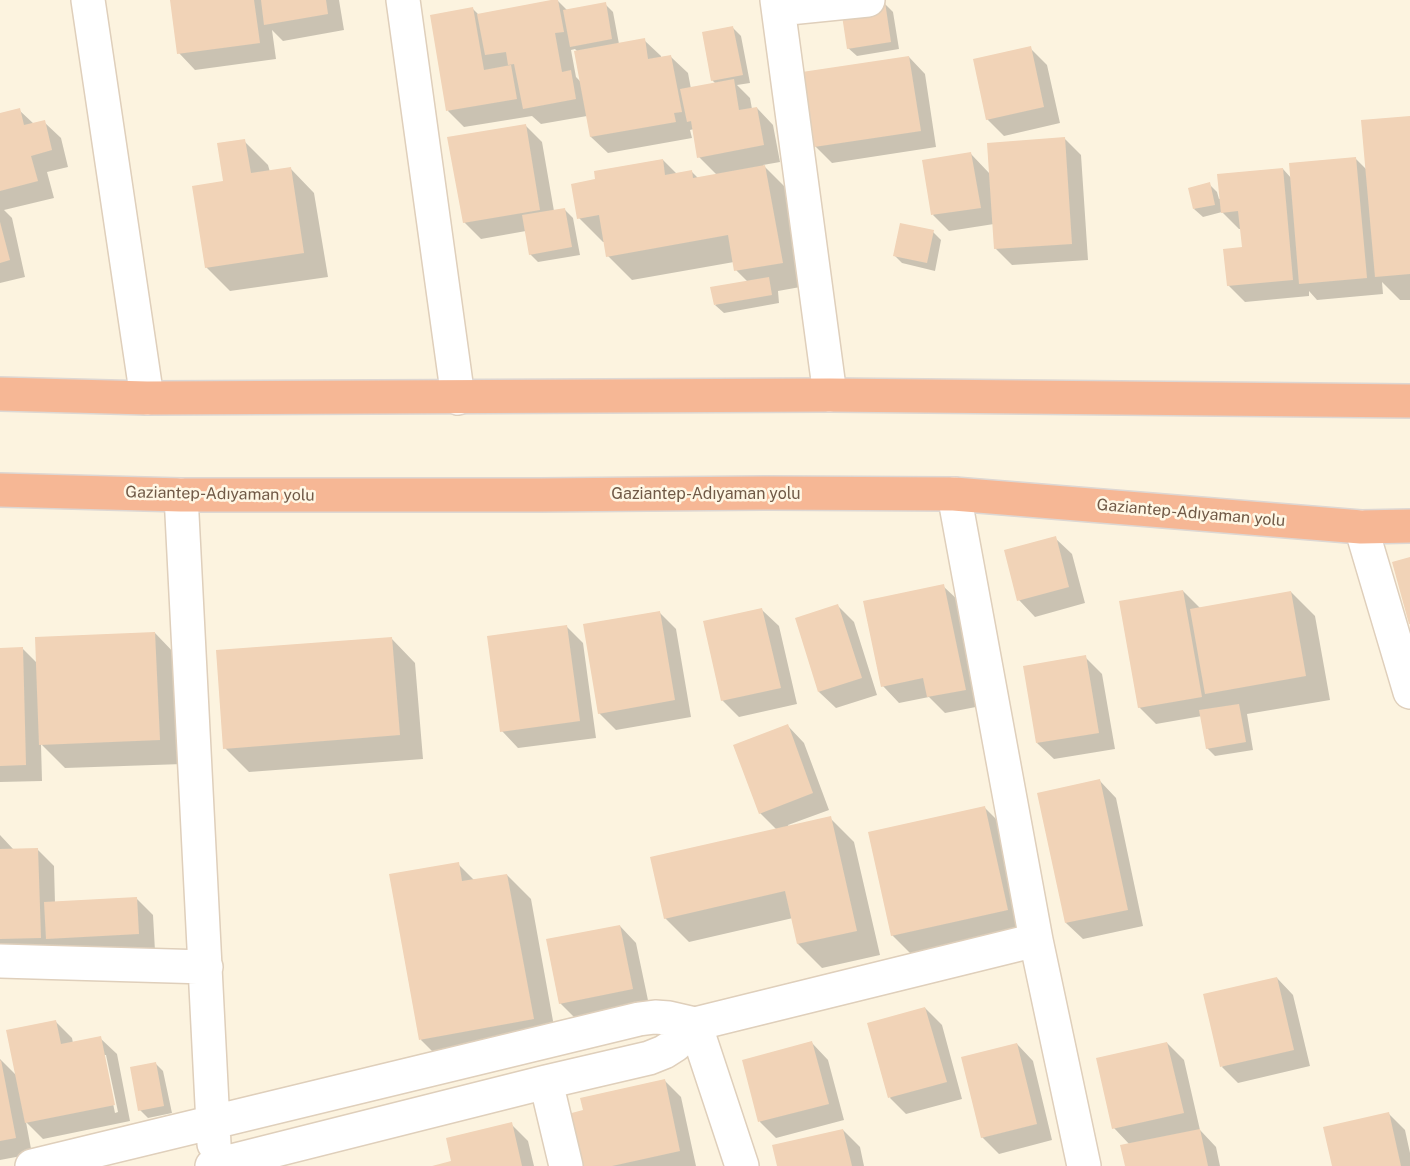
<!DOCTYPE html>
<meta charset="utf-8">
<style>
body{margin:0}
canvas{display:block;background:#fcf3df}
</style>
<canvas width="1410" height="1166"></canvas>
<script>
const ctx = document.querySelector('canvas').getContext('2d');
ctx.lineJoin = 'round';
function paint(path, color) { ctx.fillStyle = color; ctx.fill(path, 'evenodd'); }
const toPath = rows => new Path2D(rows.map(r => 'M' + r).join(''));
function strokePath(path, color, width, dash) { ctx.strokeStyle = color; ctx.lineWidth = width; ctx.lineCap = dash ? 'butt' : 'round'; ctx.setLineDash(dash || []); ctx.stroke(path); }
function label(font, color, halo, rows, align = 'center') {
  ctx.font = font + ' "Public Sans",sans-serif'; ctx.lineWidth = 5; ctx.setLineDash([]); ctx.textBaseline = 'middle'; ctx.strokeStyle = halo; ctx.fillStyle = color; for (const [text, x, y, turn = 0] of rows) {
    ctx.save(); ctx.translate(x, y); ctx.rotate((+turn || 0) * Math.PI / 180); ctx.textAlign = isNaN(turn) ? turn : align; if (halo) ctx.strokeText(text, 0, 0); ctx.fillText(text, 0, 0); ctx.restore();
  }
}
paint(toPath([
 [172,0,339,0,344,30,283,41,272,30,276,59,195,70,179,53],
 [557,0,568,11,605,4,613,12,619,44,644,40,661,56,661,58,671,57,688,73,691,89,716,84,712,80,733,28,741,36,750,83,737,85,750,98,752,109,757,108,773,125,780,162,763,165,789,191,806,286,778,291,779,303,724,313,715,305,748,282,736,270,734,262,632,280,608,256,605,242,603,242,579,218,597,180,663,160,677,174,692,172,698,178,717,175,699,157,694,129,690,130,692,138,608,153,591,137,587,116,541,124,532,116,464,127,448,111,473,9,479,15],
 [575,49,578,52,581,82,576,77,571,50],
 [885,4,893,12,899,49,857,56,848,48],
 [1030,48,1047,65,1060,123,1004,136,987,119],
 [909,57,925,74,936,147,832,163,815,146],
 [19,110,34,124,44,122,61,138,68,167,47,172,54,198,4,210,12,218,25,277,0,283,0,115],
 [1410,117,1410,300,1400,300,1382,282,1383,294,1317,300,1309,291,1309,296,1245,302,1228,285,1243,249,1241,229,1239,229,1222,212,1203,217,1194,209,1209,184,1217,192,1219,199,1283,169,1292,179,1355,158,1367,170],
 [525,125,542,142,554,211,565,210,573,218,580,255,538,262,530,254,526,231,481,239,464,222],
 [1065,139,1081,155,1088,260,1012,265,995,248,994,224,949,231,933,215,971,154,990,174],
 [244,141,268,165,270,172,290,168,314,193,328,277,230,291,206,267,225,182],
 [933,232,941,240,935,271,902,263,894,255],
 [1055,538,1072,554,1085,603,1035,617,1019,600],
 [943,586,960,602,981,706,945,713,929,697,899,703,883,686],
 [1183,591,1200,608,1291,592,1315,616,1330,700,1247,714,1253,750,1215,756,1207,748,1202,716,1156,724,1139,707],
 [838,606,854,622,877,695,836,708,819,692],
 [762,610,779,626,797,704,739,717,722,700],
 [660,613,676,629,691,717,616,730,599,713],
 [567,627,583,643,596,738,518,748,502,731],
 [155,633,179,658,183,764,65,768,41,744,42,781,0,782,0,649,22,648,38,664],
 [391,638,415,663,423,759,249,772,225,748],
 [1085,657,1102,674,1115,749,1054,759,1037,743],
 [788,726,804,743,829,810,788,825,789,827,830,818,854,842,880,955,822,968,798,944,793,918,689,942,665,918,777,830,760,813],
 [1100,781,1116,798,1143,926,1083,939,1066,923],
 [985,808,1009,832,1031,934,916,959,892,935],
 [0,835,14,850,37,849,54,866,55,903,137,899,153,915,155,951,0,956],
 [458,864,475,881,507,875,531,899,557,1043,445,1064,421,1040],
 [620,926,636,943,649,1005,577,1020,560,1003],
 [1277,978,1293,995,1310,1066,1238,1083,1222,1067],
 [925,1008,942,1025,962,1099,906,1114,890,1098],
 [56,1022,72,1038,73,1043,100,1038,117,1054,130,1121,43,1139,26,1122,32,1154,0,1160,0,1059,16,1075],
 [103,1055,106,1055,118,1112,115,1113],
 [812,1043,828,1060,844,1120,776,1138,760,1122,743,1061],
 [1167,1043,1184,1060,1200,1130,1216,1147,1220,1166,1126,1166,1130,1145,1114,1128],
 [1017,1044,1033,1061,1052,1140,999,1154,982,1137],
 [155,1063,163,1071,172,1113,148,1118,140,1110],
 [665,1081,681,1097,696,1166,581,1166],
 [1388,1113,1405,1130,1410,1153,1410,1166,1333,1166],
 [511,1124,528,1141,534,1166,435,1166,453,1162],
 [843,1130,860,1147,864,1166,779,1166]
]), '#0003');
paint(toPath([
 [170,0,254,0,260,43,177,54],
 [261,0,326,0,328,14,264,25],
 [551,0,558,0,564,32,555,33,562,72,571,70,576,99,523,109,514,64,508,65,506,52,485,55,477,14],
 [606,2,612,39,570,47,563,10],
 [885,2,891,42,847,49,841,9],
 [473,7,484,70,511,65,517,99,446,111,430,15],
 [733,26,743,75,711,81,702,32],
 [645,38,648,59,671,55,682,112,674,113,676,122,590,137,574,51],
 [1031,46,1044,107,986,120,973,59],
 [909,56,921,131,814,147,802,72],
 [734,79,739,110,757,107,764,145,697,158,691,121,687,122,680,89],
 [20,108,24,125,45,120,52,150,31,156,38,181,0,191,0,113],
 [1410,116,1410,274,1375,277,1361,120],
 [526,124,540,210,463,223,447,137],
 [1065,137,1072,244,994,249,987,143],
 [245,139,251,173,291,167,304,253,205,268,192,186,223,181,217,143],
 [971,152,981,208,931,215,922,160],
 [1356,157,1367,278,1299,284,1289,163],
 [663,159,665,175,692,170,693,178,765,165,783,263,734,271,728,235,606,257,599,215,577,219,571,184,595,179,594,171],
 [1283,168,1293,280,1227,286,1223,249,1242,247,1238,211,1221,213,1217,174],
 [1210,182,1215,205,1193,209,1188,188],
 [565,208,572,247,529,255,522,215],
 [0,222,10,260,0,263],
 [900,223,934,230,927,263,893,256],
 [769,277,772,295,714,305,710,287],
 [1056,536,1069,587,1017,601,1004,550],
 [1410,557,1410,624,1409,624,1392,562],
 [944,584,966,690,927,697,923,678,881,687,863,601],
 [1183,590,1202,697,1138,708,1119,601],
 [1291,591,1306,676,1205,694,1190,609],
 [838,604,862,678,818,692,795,618],
 [762,608,781,688,721,701,703,621],
 [660,611,675,700,598,714,583,624],
 [567,625,580,721,500,732,487,636],
 [155,632,160,740,39,745,35,637],
 [392,637,400,735,223,749,216,650],
 [23,647,26,765,0,766,0,648],
 [1086,655,1099,733,1036,743,1023,666],
 [1239,704,1246,742,1206,749,1199,710],
 [788,724,813,793,759,814,733,745],
 [1100,779,1128,910,1065,923,1037,793],
 [985,806,1008,910,891,936,868,832],
 [831,816,857,931,797,944,785,891,664,919,650,857],
 [38,848,41,938,0,939,0,849],
 [459,862,462,881,507,874,534,1019,419,1040,389,874],
 [137,897,139,934,46,939,44,902],
 [620,925,633,989,559,1004,546,939],
 [1277,977,1294,1050,1220,1067,1203,994],
 [925,1007,947,1082,888,1098,867,1023],
 [56,1020,61,1044,101,1036,115,1105,25,1123,6,1030],
 [812,1041,829,1104,758,1122,742,1060],
 [1167,1042,1184,1113,1112,1129,1096,1058],
 [1017,1043,1037,1124,981,1138,961,1057],
 [1,1060,16,1138,0,1141,0,1061],
 [156,1062,164,1106,138,1111,130,1067],
 [665,1079,680,1151,612,1166,580,1166,568,1114,583,1110,580,1098],
 [1389,1112,1401,1166,1332,1166,1323,1127],
 [512,1122,522,1166,432,1166,451,1161,446,1138],
 [843,1129,852,1166,777,1166,772,1145],
 [1200,1129,1208,1166,1125,1166,1120,1145]
]), '#f1d3b7');
const minor = toPath([
 [88,0,147,398],
 [403,0,458,398],
 [777,0,830,395],
 [779,9,868,0],
 [954,494,1036,940,1084,1166],
 [181,495,214,1144],
 [1361,527,1410,692],
 [0,961,206,967],
 [546,1082,566,1166],
 [32,1166,639,1019,655,1017,669,1018,695,1024,742,1166],
 [212,1166,546,1082,649,1058,664,1052,675,1045,695,1024,1036,940]
]);
const highway = toPath([
 [0,394,147,398,830,395,1410,401],
 [0,490,181,495,540,495,765,493,954,494,1361,527,1410,526]
]);
strokePath(minor, '#dfcfbb', 36);
strokePath(highway, '#ddd7d3', 36);
strokePath(minor, '#fff', 33);
strokePath(highway, '#f6b795', 33);
label('16px', '#715a47', '#fff7e4', [
 ["Gaziantep-Adıyaman yolu",220,494,1],
 ["Gaziantep-Adıyaman yolu",706,494],
 ["Gaziantep-Adıyaman yolu",1191,513,5]
]);
</script>
